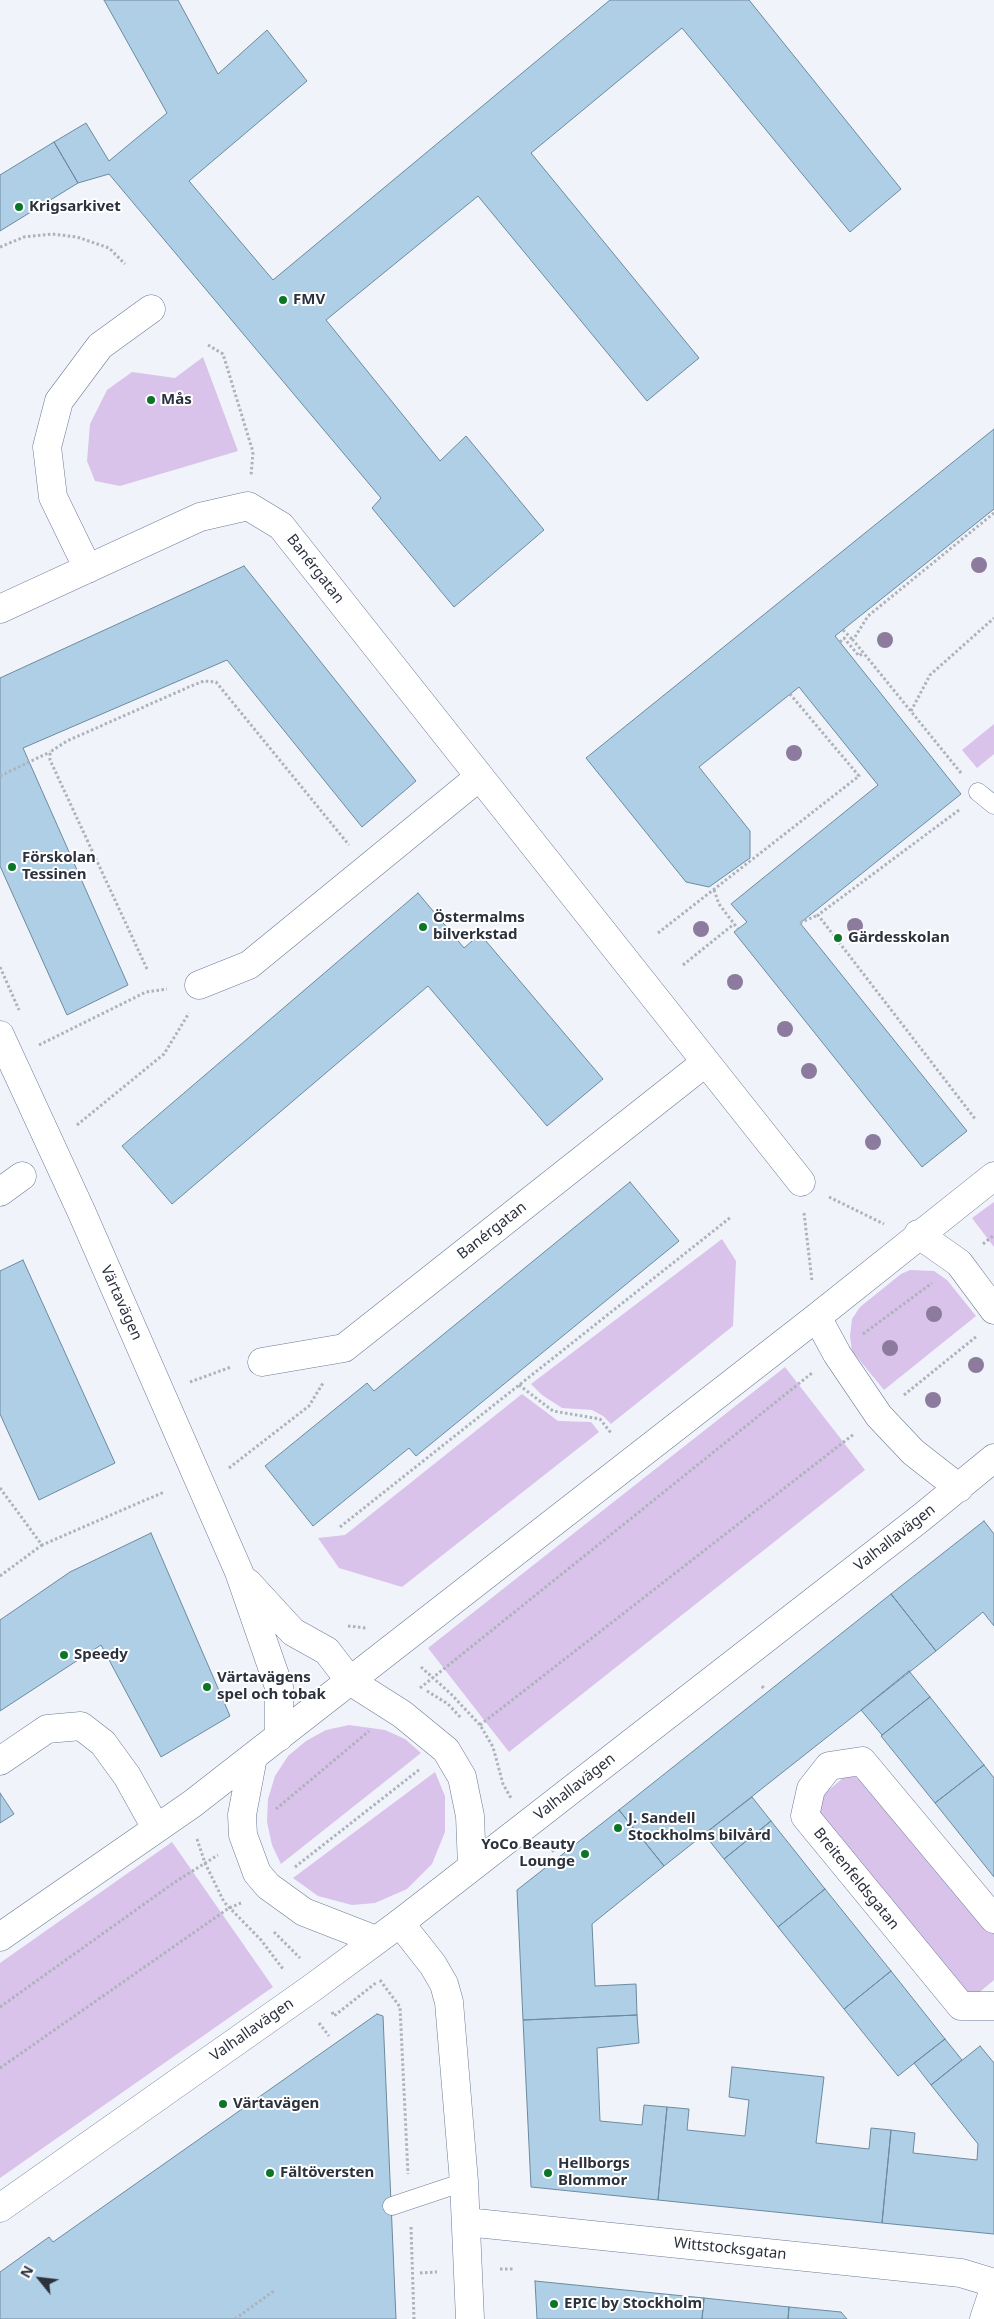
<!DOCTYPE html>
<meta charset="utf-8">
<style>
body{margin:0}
#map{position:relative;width:994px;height:2319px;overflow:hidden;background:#f0f3fa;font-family:"Noto Sans",sans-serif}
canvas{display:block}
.north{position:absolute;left:15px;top:2254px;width:50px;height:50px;-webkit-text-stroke:4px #fff;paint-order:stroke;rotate:299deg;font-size:14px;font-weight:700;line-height:20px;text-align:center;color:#2b313d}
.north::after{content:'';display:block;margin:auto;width:18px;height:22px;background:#2b313d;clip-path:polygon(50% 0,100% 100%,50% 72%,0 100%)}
</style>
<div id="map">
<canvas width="994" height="2319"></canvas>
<div class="north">N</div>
</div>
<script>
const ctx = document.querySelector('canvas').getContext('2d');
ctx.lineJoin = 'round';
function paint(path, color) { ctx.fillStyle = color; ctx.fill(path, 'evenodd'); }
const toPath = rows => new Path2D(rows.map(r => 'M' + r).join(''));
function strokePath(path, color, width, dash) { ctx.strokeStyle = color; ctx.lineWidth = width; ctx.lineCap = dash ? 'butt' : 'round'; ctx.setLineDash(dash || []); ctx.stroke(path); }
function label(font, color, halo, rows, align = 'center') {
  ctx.font = font + ' "Noto Sans",sans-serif'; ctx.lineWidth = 4; ctx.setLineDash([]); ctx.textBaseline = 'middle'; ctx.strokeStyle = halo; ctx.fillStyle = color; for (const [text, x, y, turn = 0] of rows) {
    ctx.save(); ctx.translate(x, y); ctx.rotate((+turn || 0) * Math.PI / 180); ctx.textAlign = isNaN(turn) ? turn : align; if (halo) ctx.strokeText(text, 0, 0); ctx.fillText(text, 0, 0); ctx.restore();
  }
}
paint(toPath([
 [203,357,238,451,120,486,95,481,87,461,90,424,107,390,132,372,175,378],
 [994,724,994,754,977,768,962,750],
 [994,1202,994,1247,972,1218],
 [722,1239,736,1261,733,1326,611,1424,603,1416,592,1410,562,1408,542,1395,531,1384],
 [910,1270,934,1271,947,1280,976,1316,884,1390,852,1351,850,1336,852,1319,860,1307,901,1274],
 [785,1367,865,1470,509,1752,428,1648],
 [522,1394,558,1421,591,1422,599,1432,402,1587,339,1568,318,1538,345,1535],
 [349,1725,385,1730,405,1739,421,1753,281,1864,272,1845,267,1822,268,1799,275,1776,288,1756,306,1741,326,1730],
 [435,1772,445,1796,445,1832,432,1864,407,1889,375,1903,352,1905,318,1896,293,1878],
 [849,1773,857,1778,867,1774,994,1934,994,1980,975,1996,966,1992,815,1816,818,1799],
 [172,1842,273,1987,0,2178,0,1963]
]), '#d9c3ea');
const building = toPath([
 [104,0,178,0,218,74,267,30,307,81,189,181,273,280,610,0,749,0,901,189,850,232,682,28,531,153,699,358,647,401,478,196,326,320,440,461,466,436,544,530,454,607,372,508,381,498,109,174,78,183,54,142,86,123,109,161,167,113,104,0],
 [54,142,78,183,0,231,0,175,54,142],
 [994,429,994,509,835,636,961,794,800,923,967,1131,922,1167,734,932,747,922,731,904,878,785,799,687,699,767,750,831,750,858,709,887,686,882,586,758,994,429],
 [244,566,416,781,362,827,227,660,23,748,128,985,67,1015,0,866,0,678,244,566],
 [418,893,464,948,480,934,603,1079,547,1126,428,986,172,1204,122,1146,418,893],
 [630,1182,679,1241,416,1456,409,1448,313,1526,265,1466,367,1383,374,1391,630,1182],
 [23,1260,115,1463,39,1500,0,1414,0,1271,23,1260],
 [984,1521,994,1534,994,1626,983,1612,936,1651,891,1594,984,1521],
 [151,1533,230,1716,161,1757,101,1645,0,1711,0,1620,70,1572,151,1533],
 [891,1594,936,1651,664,1866,619,1810,891,1594],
 [909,1671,930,1697,882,1735,861,1710,909,1671],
 [930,1697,984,1765,935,1803,881,1736,930,1697],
 [984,1765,994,1778,994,1877,935,1803,984,1765],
 [0,1793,14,1814,0,1823,0,1793],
 [752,1797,771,1821,724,1859,704,1834,752,1797],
 [619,1810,664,1866,592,1924,595,1986,636,1984,637,2015,523,2020,517,1890,619,1810],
 [771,1821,825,1889,778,1927,724,1859,771,1821],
 [825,1889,891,1971,844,2009,778,1927,825,1889],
 [891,1971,945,2039,898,2076,844,2009,891,1971],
 [377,2014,383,2016,396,2319,0,2319,0,2272,49,2237,53,2242,377,2014],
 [637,2015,639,2043,597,2048,600,2121,642,2125,644,2105,667,2107,658,2200,531,2187,523,2020,637,2015],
 [945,2039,962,2060,931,2085,914,2063,945,2039],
 [980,2046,994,2063,994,2234,882,2223,891,2130,915,2133,913,2153,977,2160,978,2144,931,2085,980,2046],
 [732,2067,824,2077,816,2143,869,2149,871,2128,891,2130,882,2223,658,2200,667,2107,689,2109,687,2130,745,2136,749,2100,729,2097,732,2067],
 [535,2281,704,2298,702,2319,537,2319,535,2281],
 [704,2298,789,2307,788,2319,702,2319,704,2298],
 [789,2307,841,2312,847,2319,788,2319,789,2307]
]);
paint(building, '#afcfe6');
strokePath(building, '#6c8a9f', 1);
const lane = toPath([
 [978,792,994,805],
 [392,2206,464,2182]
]);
const street = toPath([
 [88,569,53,497,47,447,59,401,100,346,151,309],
 [0,609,200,517,248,506,281,526,801,1182],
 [199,985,249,965,479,777],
 [0,1192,22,1176],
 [262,1362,344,1348,706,1062],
 [0,1761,47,1729,81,1726,103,1743,127,1776,156,1828],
 [994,1919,862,1761,829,1766,811,1789,805,1816,961,2006,994,2006],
 [400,1923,433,1965,444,1984,449,2002,464,2182,470,2319],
 [466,2222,961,2273,994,2283],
 [984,2319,994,2289]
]);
const secondary = toPath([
 [0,1035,82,1213,239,1572,279,1687,279,1737],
 [918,1234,959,1263,994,1310],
 [817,1317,837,1354,879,1416,913,1452,959,1488],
 [248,1583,293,1632,327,1651,350,1681,402,1714,446,1750,462,1777,470,1816,472,1866],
 [253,1757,242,1815,243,1835,257,1873,268,1886,304,1912,376,1940],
 [0,1937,192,1804,817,1317,994,1176],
 [0,2208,312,1988,400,1923,922,1517,994,1458]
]);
strokePath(lane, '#6d7b98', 19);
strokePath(street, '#6d7b98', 29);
strokePath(secondary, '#6d7b98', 29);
strokePath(toPath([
 [0,247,24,237,52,234,77,237,109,248,125,264],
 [208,345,223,354,253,452,251,476],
 [843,630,853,640],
 [840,642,844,638,859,656,863,653],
 [911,711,930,675,994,618],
 [961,773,853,640,868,616,994,513],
 [0,776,50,752],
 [959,810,818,915,976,1120],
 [714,890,719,904,738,929],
 [800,923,818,915],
 [658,933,859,776,790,694],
 [683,965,734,924],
 [0,967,19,1010],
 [147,969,50,760,50,752,67,741,191,686,204,681,216,682,349,845],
 [39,1045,146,992,167,989],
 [77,1125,164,1054,189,1013],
 [829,1197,884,1224],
 [804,1213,812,1281],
 [983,1244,994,1235],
 [863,1334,932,1283],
 [190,1382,231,1367],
 [519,1385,553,1411,600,1419,611,1433],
 [904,1395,977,1336],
 [229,1468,309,1406,323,1383],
 [0,1488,42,1545,164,1492],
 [340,1527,731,1217],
 [0,1576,42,1545],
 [348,1626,366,1628],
 [421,1667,451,1694,480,1725,493,1747,503,1784,511,1798],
 [762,1686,765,1690],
 [420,1688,812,1373],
 [427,1691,448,1704,461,1718],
 [480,1725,854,1434],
 [276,1809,369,1731],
 [197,1839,205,1863,224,1902,261,1940,283,1969],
 [549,1846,555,1853],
 [295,1867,420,1769],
 [274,1932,300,1958],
 [380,1980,400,2007,408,2174],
 [0,2007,175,1882,218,1855],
 [332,2012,334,2016,377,1982],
 [319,2023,329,2036],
 [0,2068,229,1908,241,1903],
 [411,2227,414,2319],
 [500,2269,513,2269],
 [420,2273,437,2272],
 [235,2319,275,2290]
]), '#aeb2ba', 3, [2.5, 2.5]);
strokePath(lane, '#fff', 18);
strokePath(street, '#fff', 28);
strokePath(secondary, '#fff', 28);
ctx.fillStyle = '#8c7b9c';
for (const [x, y] of [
 [979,565],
 [885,640],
 [794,753],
 [855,926],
 [701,929],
 [735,982],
 [785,1029],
 [809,1071],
 [873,1142],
 [934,1314],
 [890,1348],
 [976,1365],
 [933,1400]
]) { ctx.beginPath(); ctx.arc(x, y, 8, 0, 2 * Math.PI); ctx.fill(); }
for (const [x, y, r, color] of [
 [19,207,5,"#0c7628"],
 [283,300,5,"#0c7628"],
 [151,400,5,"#0c7628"],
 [12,867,5,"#0c7628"],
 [423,927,5,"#0c7628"],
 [838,938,5,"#0c7628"],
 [64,1655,5,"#0c7628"],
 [207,1687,5,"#0c7628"],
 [618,1828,5,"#0c7628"],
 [585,1854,5,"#0c7628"],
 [223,2104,5,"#0c7628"],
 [270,2173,5,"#0c7628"],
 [548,2173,5,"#0c7628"],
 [554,2304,5,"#0c7628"]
]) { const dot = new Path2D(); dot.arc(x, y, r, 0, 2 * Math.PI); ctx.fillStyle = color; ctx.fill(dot); strokePath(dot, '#fff', 2); }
label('bold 15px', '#2b313d', '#fff', [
 ["Krigsarkivet",29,207],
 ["FMV",293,300],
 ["Mås",161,400],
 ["Förskolan",22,858],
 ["Tessinen",22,875],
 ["Östermalms",433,918],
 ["bilverkstad",433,935],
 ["Gärdesskolan",848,938],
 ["Speedy",74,1655],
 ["Värtavägens",217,1678],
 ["spel och tobak",217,1695],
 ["J. Sandell",628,1819],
 ["Stockholms bilvård",628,1836],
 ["YoCo Beauty",575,1845,"right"],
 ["Lounge",575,1862,"right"],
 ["Värtavägen",233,2104],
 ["Hellborgs",558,2164],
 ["Blommor",558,2181],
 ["Fältöversten",280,2173],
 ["EPIC by Stockholm",564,2304]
], 'left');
label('15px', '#2b313d', '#fff', [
 ["Banérgatan",315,569,52],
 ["Banérgatan",492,1231,-38],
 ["Värtavägen",121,1303,66],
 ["Valhallavägen",895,1538,-38],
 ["Valhallavägen",575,1787,-38],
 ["Breitenfeldsgatan",856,1879,51],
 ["Valhallavägen",252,2030,-35],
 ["Wittstocksgatan",730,2249,6]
]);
</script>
